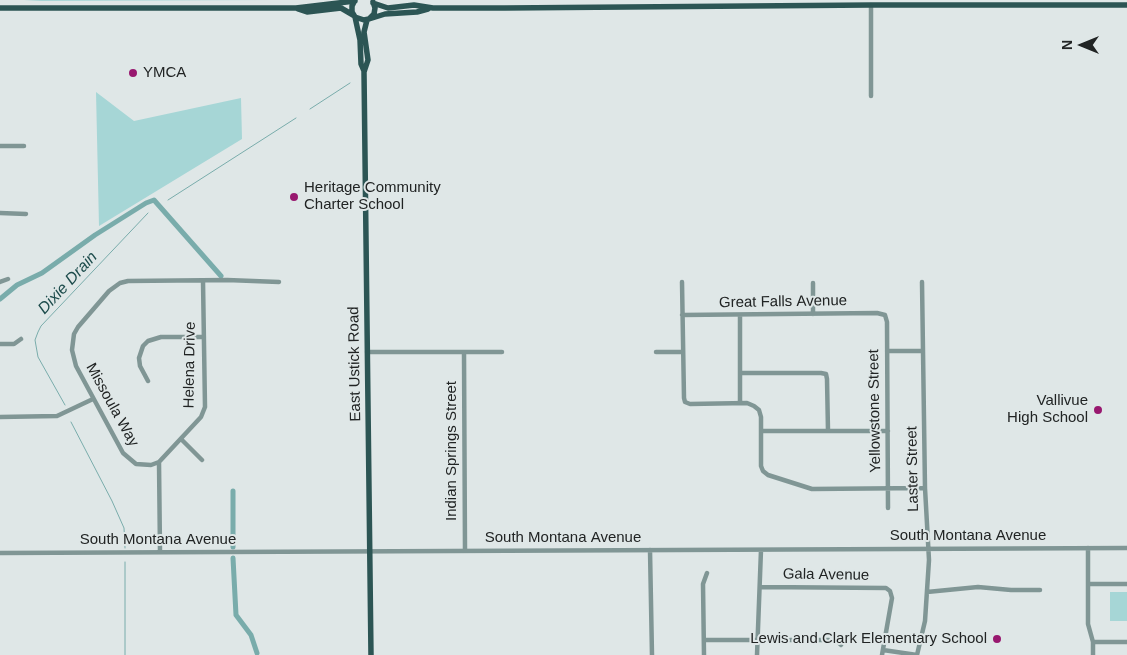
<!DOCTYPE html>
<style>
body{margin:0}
#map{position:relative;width:1127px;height:655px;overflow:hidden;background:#dfe7e7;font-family:Arial,sans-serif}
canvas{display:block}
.north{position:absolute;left:1057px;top:20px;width:50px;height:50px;-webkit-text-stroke:4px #dfe7e7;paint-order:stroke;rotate:270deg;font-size:14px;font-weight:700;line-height:20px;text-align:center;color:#212424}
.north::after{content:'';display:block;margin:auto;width:18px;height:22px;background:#212424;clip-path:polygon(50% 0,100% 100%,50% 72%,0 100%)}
</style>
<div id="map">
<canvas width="1127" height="655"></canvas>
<div class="north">N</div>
</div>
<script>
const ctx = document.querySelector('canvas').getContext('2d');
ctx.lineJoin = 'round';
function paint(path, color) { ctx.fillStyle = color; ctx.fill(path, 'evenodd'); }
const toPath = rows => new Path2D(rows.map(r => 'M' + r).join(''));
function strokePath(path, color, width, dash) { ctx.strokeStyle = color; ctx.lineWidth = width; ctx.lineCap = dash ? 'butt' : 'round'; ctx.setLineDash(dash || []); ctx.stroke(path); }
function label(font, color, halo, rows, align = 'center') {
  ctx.font = font + ' Arial,sans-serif'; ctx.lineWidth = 4; ctx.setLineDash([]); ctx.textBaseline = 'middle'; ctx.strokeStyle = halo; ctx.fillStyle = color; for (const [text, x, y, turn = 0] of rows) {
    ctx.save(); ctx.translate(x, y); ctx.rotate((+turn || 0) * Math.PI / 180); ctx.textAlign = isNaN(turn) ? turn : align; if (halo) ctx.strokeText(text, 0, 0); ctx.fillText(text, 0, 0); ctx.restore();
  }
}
paint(toPath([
 [24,0,272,0,41,1],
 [96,92,134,121,241,98,242,139,99,226],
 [1110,592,1127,592,1127,621,1110,621]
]), '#a6d6d6');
strokePath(toPath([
 [310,109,350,83],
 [168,200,296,118],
 [65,405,38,357,35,340,38,332,41,326,148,213],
 [71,422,112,501,124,528,125,548],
 [125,562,125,655]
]), '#79acab', 1);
strokePath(toPath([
 [0,299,17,285,42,273,95,235,146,203,154,200,221,276],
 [233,491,233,547],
 [233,558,236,615,251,635,257,653]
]), '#79acab', 5);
strokePath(toPath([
 [871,96,871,5],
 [0,146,24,146],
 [0,213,26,214],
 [0,282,8,279],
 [682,282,684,398,685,402,690,404,747,403,754,406,759,410,761,417,761,466,763,471,768,475,812,489,925,488],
 [813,283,813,314],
 [682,315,877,313,885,315,887,322,888,508],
 [740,315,740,403],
 [0,344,14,344,21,339],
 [887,351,923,351],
 [367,352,502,352],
 [464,352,465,551],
 [656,352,683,352],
 [740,373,821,373,826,374,827,379,828,431],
 [148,381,140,366,139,358,143,346,148,341,161,337,204,337],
 [0,417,57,416,93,399],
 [761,431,888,431],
 [181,439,202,460],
 [159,462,151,465,136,464,123,453,76,366,72,350,74,334,78,327,109,291,120,283,128,281,227,280,279,282],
 [1088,548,1088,624,1093,642,1093,655],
 [650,550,652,655],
 [160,552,159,462,201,417,205,407,203,281],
 [0,553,1127,548],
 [1088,584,1127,584],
 [760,587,886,588,890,591,892,598,882,655],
 [927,592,978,587,1011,590,1040,590],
 [704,640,836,640,841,645],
 [1093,642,1127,642],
 [883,650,917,655,925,621,929,560,925,488,922,282],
 [704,655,703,584,707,573],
 [757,655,761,550]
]), '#809695', 4.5);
strokePath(toPath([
 [355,0,352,6,352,12,355,17,364,20,369,19,374,14,375,8,373,2],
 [373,3,388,8,414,5,433,8,505,8,871,5,1127,5],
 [0,8,296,8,355,1],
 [298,9,307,12,341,8,353,15],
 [355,17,360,40,361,64,364,71],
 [369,19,385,14,417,12,428,9],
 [367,20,364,32,368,60,364,72,371,655]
]), '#2c5554', 5.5);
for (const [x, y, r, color] of [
 [133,73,5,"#98186f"],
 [294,197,5,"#98186f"],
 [1098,410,5,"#98186f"],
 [997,639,5,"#98186f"]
]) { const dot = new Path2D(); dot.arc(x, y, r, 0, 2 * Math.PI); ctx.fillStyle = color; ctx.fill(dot); strokePath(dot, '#dfe7e7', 2); }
label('15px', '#212424', '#dfe7e7', [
 ["YMCA",143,73],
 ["Heritage Community",304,188],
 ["Charter School",304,205],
 ["Vallivue",1088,401,"right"],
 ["High School",1088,418,"right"],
 ["Lewis and Clark Elementary School",987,639,"right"]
], 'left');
label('15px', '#212424', '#dfe7e7', [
 ["Great Falls Avenue",783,302,-1],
 ["East Ustick Road",355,364,-91],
 ["Helena Drive",190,365,-89],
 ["Missoula Way",112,405,61],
 ["Yellowstone Street",875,411,-91],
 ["Indian Springs Street",452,451,-90],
 ["Laster Street",913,469,-91],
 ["South Montana Avenue",968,536],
 ["South Montana Avenue",563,538],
 ["South Montana Avenue",158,540],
 ["Gala Avenue",826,575,1]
]);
label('italic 16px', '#1d4c4c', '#dfe7e7', [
 ["Dixie Drain",68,283,-47]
]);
</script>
